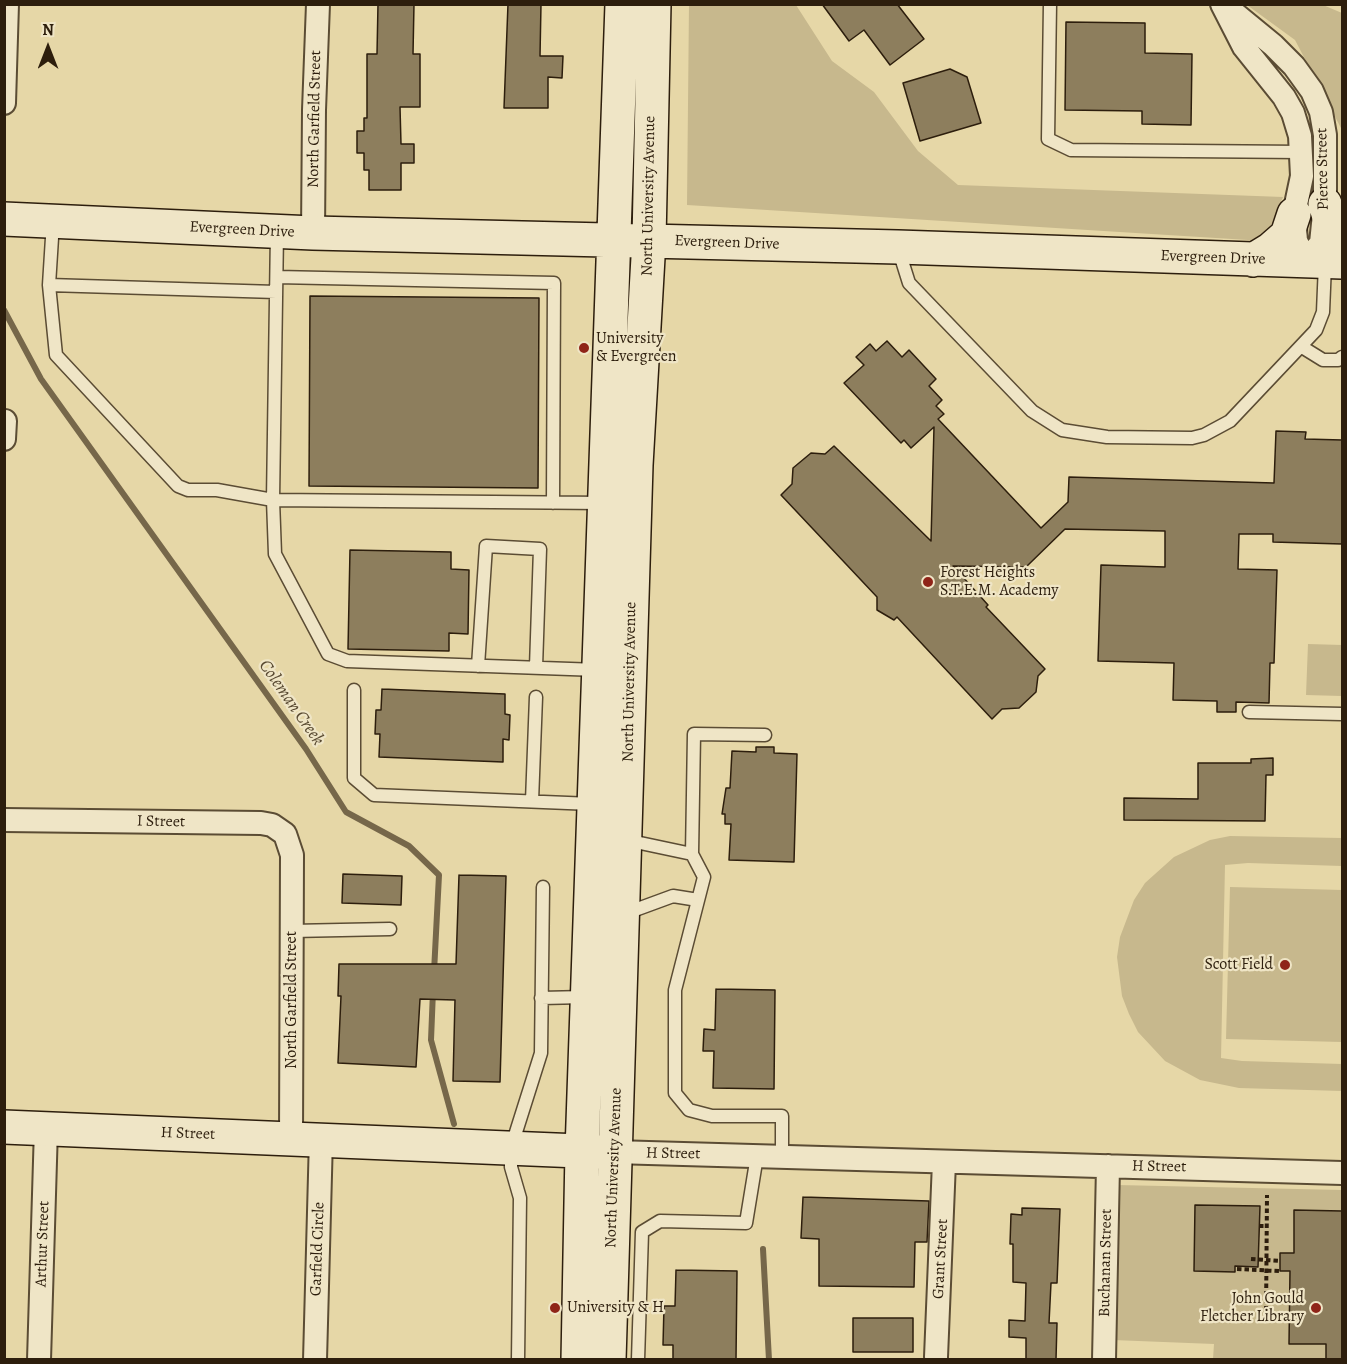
<!DOCTYPE html>
<style>
body{margin:0}
#map{position:relative;width:1347px;height:1364px;overflow:hidden;background:#e6d7a7;font-family:Alegreya,serif}
canvas{display:block}
.frame{position:absolute;inset:0;border:6px solid #2d1e0d;pointer-events:none}
.north{position:absolute;left:18px;top:18px;width:60px;height:60px;-webkit-text-stroke:4px #efe5c6;paint-order:stroke;rotate:0deg;font-size:16px;font-weight:700;line-height:24px;text-align:center;color:#2d1e0d}
.north::after{content:'';display:block;margin:auto;width:21px;height:27px;background:#2d1e0d;clip-path:polygon(50% 0,100% 100%,50% 72%,0 100%)}
</style>
<div id="map">
<canvas width="1347" height="1364"></canvas>
<div class="frame"></div>
<div class="north">N</div>
</div>
<script>
const ctx = document.querySelector('canvas').getContext('2d');
ctx.lineJoin = 'round';
function paint(path, color) { ctx.fillStyle = color; ctx.fill(path, 'evenodd'); }
const toPath = rows => new Path2D(rows.map(r => 'M' + r).join(''));
function strokePath(path, color, width, dash) { ctx.strokeStyle = color; ctx.lineWidth = width; ctx.lineCap = dash ? 'butt' : 'round'; ctx.setLineDash(dash || []); ctx.stroke(path); }
function label(font, color, halo, rows, align = 'center') {
  ctx.font = font + ' Alegreya,serif'; ctx.lineWidth = 4.5; ctx.setLineDash([]); ctx.textBaseline = 'middle'; ctx.strokeStyle = halo; ctx.fillStyle = color; for (const [text, x, y, turn = 0] of rows) {
    ctx.save(); ctx.translate(x, y); ctx.rotate((+turn || 0) * Math.PI / 180); ctx.textAlign = isNaN(turn) ? turn : align; if (halo) ctx.strokeText(text, 0, 0); ctx.fillText(text, 0, 0); ctx.restore();
  }
}
paint(toPath([
 [689,4,796,5,832,61,874,92,918,151,958,185,1283,197,1264,241,687,205],
 [1247,5,1323,5,1342,13,1342,130,1295,40],
 [1308,644,1342,645,1342,696,1306,695],
 [1230,836,1342,838,1342,866,1248,863,1225,865,1221,1058,1242,1061,1342,1064,1342,1091,1239,1088,1200,1080,1165,1061,1138,1032,1129,1014,1122,996,1117,957,1120,937,1134,900,1145,883,1174,857,1210,840],
 [1230,887,1342,890,1342,1042,1226,1039],
 [1117,1185,1342,1190,1342,1359,1213,1359,1214,1344,1113,1340]
]), '#c7b88d');
strokePath(toPath([
 [4,310,41,379,306,749,346,812,409,846,439,875,434,972],
 [433,991,431,1040,454,1124],
 [763,1249,769,1360]
]), '#76674a', 6);
const building = toPath([
 [378,4,414,4,413,54,420,54,420,107,400,107,401,144,414,144,414,163,401,163,401,190,369,190,369,170,364,170,364,153,357,153,357,131,364,131,364,118,367,118,367,54,377,54,378,4],
 [508,4,541,4,540,56,563,56,562,78,548,77,548,108,504,108,508,4],
 [822,4,897,4,924,39,890,65,864,30,849,41,822,4],
 [1066,22,1145,23,1145,53,1192,54,1191,125,1142,124,1142,111,1065,110,1066,22],
 [950,69,967,77,981,123,920,141,903,83,950,69],
 [310,296,539,298,538,488,309,486,310,296],
 [887,341,902,357,909,350,936,379,929,386,942,400,936,406,944,414,938,419,1041,528,1068,502,1069,477,1274,483,1276,431,1306,432,1305,439,1342,440,1342,544,1273,542,1273,534,1239,534,1238,569,1277,570,1274,663,1270,663,1269,703,1236,702,1236,712,1217,712,1217,701,1173,700,1174,663,1098,661,1101,565,1165,567,1165,531,1065,529,1026,567,953,566,988,605,986,607,1045,669,1038,676,1036,692,1019,708,1002,709,992,719,897,617,894,620,877,610,877,597,781,495,792,484,793,468,811,453,825,454,834,446,931,541,934,427,911,448,904,440,901,443,844,383,864,365,856,357,870,344,876,351,887,341],
 [350,550,451,552,451,569,469,570,468,634,449,633,449,651,348,649,350,550],
 [382,689,505,694,505,714,510,715,509,740,503,739,503,762,379,757,380,734,375,734,376,710,381,710,382,689],
 [756,747,774,747,774,753,797,754,794,862,729,860,731,824,725,824,725,814,722,814,726,788,730,788,732,751,756,752,756,747],
 [1273,758,1273,775,1266,775,1265,821,1124,820,1124,798,1198,799,1198,763,1251,763,1251,759,1273,758],
 [343,874,402,876,401,905,342,903,343,874],
 [459,875,506,876,500,1082,453,1081,455,1000,420,999,416,1067,338,1063,341,996,338,996,339,964,456,964,459,875],
 [716,989,775,990,774,1089,713,1088,714,1051,703,1051,704,1029,715,1030,716,989],
 [803,1197,929,1201,927,1242,915,1242,914,1287,819,1286,819,1239,801,1238,803,1197],
 [1195,1205,1260,1206,1258,1267,1235,1266,1235,1272,1194,1271,1195,1205],
 [1022,1208,1060,1209,1057,1283,1051,1283,1049,1323,1057,1323,1056,1359,1026,1359,1026,1338,1009,1337,1009,1320,1025,1321,1026,1283,1013,1282,1013,1244,1010,1244,1011,1214,1022,1215,1022,1208],
 [1294,1210,1342,1211,1342,1359,1326,1359,1326,1344,1289,1344,1290,1271,1280,1271,1280,1253,1294,1253,1294,1210],
 [676,1270,737,1271,736,1359,673,1359,673,1345,663,1345,664,1306,675,1306,676,1270],
 [853,1318,913,1318,913,1352,853,1352,853,1318]
]);
paint(building, '#8d7e5d');
strokePath(building, '#2d1e0d', 1.5);
const lane = toPath([
 [1050,4,1048,139,1071,150,1302,152],
 [53,222,49,285,276,292],
 [277,232,273,500,603,503],
 [898,248,909,283,1032,411,1062,430,1107,437,1192,438,1204,435,1230,421,1316,330,1323,312,1325,264],
 [277,277,554,283,553,503],
 [49,285,56,355,178,486,188,490,217,490,273,500,275,554,328,654,347,661,598,670],
 [1302,347,1323,360,1338,360,1342,357],
 [478,666,486,546,540,549,536,667],
 [354,690,354,778,374,795,592,804],
 [1249,712,1342,714],
 [765,735,694,734,692,854,704,877,675,990,675,1093,689,1110,712,1116,782,1116,782,1156],
 [532,801,536,697],
 [626,840,692,854],
 [624,914,673,896,698,900],
 [292,931,390,929],
 [541,998,585,997],
 [518,1360,520,1198,511,1167,511,1148,541,1053,543,887],
 [638,1360,642,1232,660,1221,746,1223,757,1156]
]);
const street = toPath([
 [1222,4,1244,47,1284,97,1293,113,1300,136,1302,176,1294,214,1296,241,1306,261,1321,243,1325,204,1325,135,1321,112,1312,91,1294,66,1273,45,1223,4],
 [4,103,7,4],
 [313,233,314,110,318,4],
 [4,439,5,421],
 [4,820,261,823,272,825,285,834,292,855,291,1138],
 [614,1152,1342,1173],
 [936,1357,944,1162],
 [39,1360,46,1128],
 [315,1360,321,1138],
 [1104,1360,1108,1166]
]);
const secondary = toPath([
 [1325,204,1332,226,1342,242],
 [4,219,313,233,898,247,1342,262],
 [1253,260,1271,249,1287,235,1294,214],
 [4,1127,603,1152],
 [578,1360,582,1151,622,4],
 [609,1360,636,465,649,240,654,4]
]);
strokePath(lane, '#5b4c34', 15);
strokePath(street, '#5b4c34', 26);
strokePath(secondary, '#2d1e0d', 36);
strokePath(toPath([
 [1259,1226,1266,1226],
 [1251,1259,1280,1261],
 [1237,1269,1279,1271],
 [1266,1318,1267,1195]
]), '#2d1e0d', 4, [4.5, 3]);
strokePath(lane, '#efe5c6', 12);
strokePath(street, '#efe5c6', 22);
strokePath(secondary, '#efe5c6', 33);
for (const [x, y, r, color] of [
 [584,348,6,"#8f2418"],
 [928,582,6,"#8f2418"],
 [1285,965,6,"#8f2418"],
 [555,1308,6,"#8f2418"],
 [1316,1308,6,"#8f2418"]
]) { const dot = new Path2D(); dot.arc(x, y, r, 0, 2 * Math.PI); ctx.fillStyle = color; ctx.fill(dot); strokePath(dot, '#efe5c6', 2); }
label('16px', '#2d1e0d', '#efe5c6', [
 ["North Garfield Street",315,119,-89],
 ["Pierce Street",1323,169,-91],
 ["North University Avenue",649,196,-89],
 ["Evergreen Drive",242,230,3],
 ["Evergreen Drive",727,243,2],
 ["Evergreen Drive",1213,258,2],
 ["North University Avenue",630,682,-89],
 ["I Street",161,822,1],
 ["North Garfield Street",292,1000,-90],
 ["H Street",188,1134,2],
 ["H Street",673,1154,1],
 ["H Street",1159,1167,1],
 ["North University Avenue",614,1168,-88],
 ["Arthur Street",43,1244,-88],
 ["Garfield Circle",318,1249,-88],
 ["Grant Street",941,1259,-87],
 ["Buchanan Street",1106,1263,-89]
]);
label('16px', '#2d1e0d', '#efe5c6', [
 ["University",596,339],
 ["& Evergreen",596,357],
 ["Forest Heights",940,573],
 ["S.T.E.M. Academy",940,591],
 ["Scott Field",1273,965,"right"],
 ["John Gould",1304,1299,"right"],
 ["Fletcher Library",1304,1317,"right"],
 ["University & H",567,1308]
], 'left');
label('italic 18px', '#584931', '#efe5c6', [
 ["Coleman Creek",291,703,55]
]);
</script>
